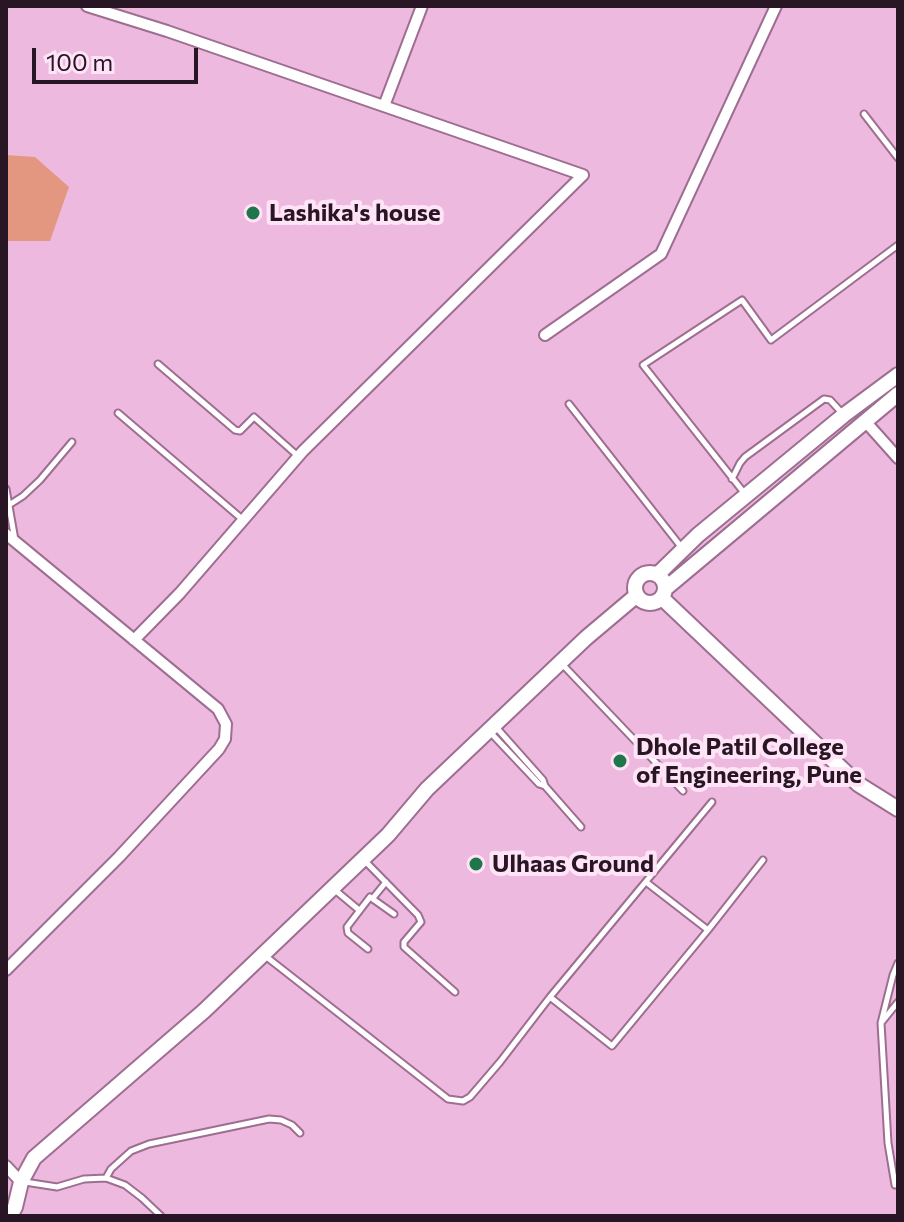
<!DOCTYPE html>
<style>
body{margin:0}
#map{position:relative;width:904px;height:1222px;overflow:hidden;background:#eeb9df;font-family:Commissioner,sans-serif}
canvas{display:block}
.frame{position:absolute;inset:0;border:8px solid #291625;pointer-events:none}
.scale{position:absolute;left:32px;top:48px;width:166px;height:36px;box-sizing:border-box;border:4px solid #291625;border-top:0;padding-left:10px;font-size:24px;line-height:28px;white-space:nowrap;color:#291625;-webkit-text-stroke:6px #ffe3f6;paint-order:stroke}
</style>
<div id="map">
<canvas width="904" height="1222"></canvas>
<div class="frame"></div>
<div class="scale">100 m</div>
</div>
<script>
const ctx = document.querySelector('canvas').getContext('2d');
ctx.lineJoin = 'round';
function paint(path, color) { ctx.fillStyle = color; ctx.fill(path, 'evenodd'); }
const toPath = rows => new Path2D(rows.map(r => 'M' + r).join(''));
function strokePath(path, color, width, dash) { ctx.strokeStyle = color; ctx.lineWidth = width; ctx.lineCap = dash ? 'butt' : 'round'; ctx.setLineDash(dash || []); ctx.stroke(path); }
function label(font, color, halo, rows, align = 'center') {
  ctx.font = font + ' Commissioner,sans-serif'; ctx.lineWidth = 8; ctx.setLineDash([]); ctx.textBaseline = 'middle'; ctx.strokeStyle = halo; ctx.fillStyle = color; for (const [text, x, y, turn = 0] of rows) {
    ctx.save(); ctx.translate(x, y); ctx.rotate((+turn || 0) * Math.PI / 180); ctx.textAlign = isNaN(turn) ? turn : align; if (halo) ctx.strokeText(text, 0, 0); ctx.fillText(text, 0, 0); ctx.restore();
  }
}
paint(toPath([
 [6,155,35,157,69,187,50,241,6,241]
]), '#e39781');
const lane = toPath([
 [864,114,898,158],
 [158,364,235,430,240,431,254,417,299,457],
 [569,404,682,548],
 [118,413,242,519],
 [732,479,740,463,745,457,824,399,830,400,842,413],
 [6,489,15,540],
 [745,494,643,365,742,300,771,340,898,245],
 [9,505,23,496,40,480,72,442],
 [562,664,683,791],
 [489,731,539,784,545,786,543,780,495,726],
 [545,786,581,827],
 [365,861,418,915,421,922,404,942,404,947,455,992],
 [646,882,708,930],
 [335,890,359,910],
 [373,898,386,882],
 [368,949,348,933,347,927,370,897,394,914],
 [264,955,448,1099,463,1101,470,1097,500,1062,550,997,712,802],
 [898,963,893,975,881,1023,898,1002],
 [550,997,612,1046,708,930,763,860],
 [881,1023,888,1143,895,1185],
 [106,1178,111,1169,131,1151,149,1144,269,1119,281,1120,292,1125,300,1133],
 [25,1182,57,1187,84,1179,106,1178,125,1185,142,1198,161,1216]
]);
const street = toPath([
 [87,6,167,31,583,175,303,451,180,593,134,640],
 [384,106,422,6],
 [545,335,661,254,776,6],
 [865,421,898,458],
 [6,534,218,709,226,724,225,739,219,749,119,857,6,970],
 [6,1166,21,1182]
]);
const secondary = toPath([
 '635 588a15 15 0 1 1 30 0a15 15 0 1 1-30 0Z',
 [657,575,698,535,844,415,898,375],
 [665,589,898,394],
 [662,598,858,784,898,809],
 [10,1216,15,1207,21,1182,34,1158,204,1011,388,835,427,789,586,638,637,595]
]);
strokePath(lane, '#9e6e91', 9);
strokePath(street, '#9e6e91', 14);
strokePath(secondary, '#9e6e91', 18);
strokePath(lane, '#fff', 5);
strokePath(street, '#fff', 10);
strokePath(secondary, '#fff', 14);
for (const [x, y, r, color] of [
 [253,213,8,"#1e764a"],
 [620,761,8,"#1e764a"],
 [476,864,8,"#1e764a"]
]) { const dot = new Path2D(); dot.arc(x, y, r, 0, 2 * Math.PI); ctx.fillStyle = color; ctx.fill(dot); strokePath(dot, '#ffe3f6', 3); }
label('bold 24px', '#291625', '#ffe3f6', [
 ["Lashika's house",269,213],
 ["Dhole Patil College",636,747],
 ["of Engineering, Pune",636,775],
 ["Ulhaas Ground",492,864]
], 'left');
</script>
